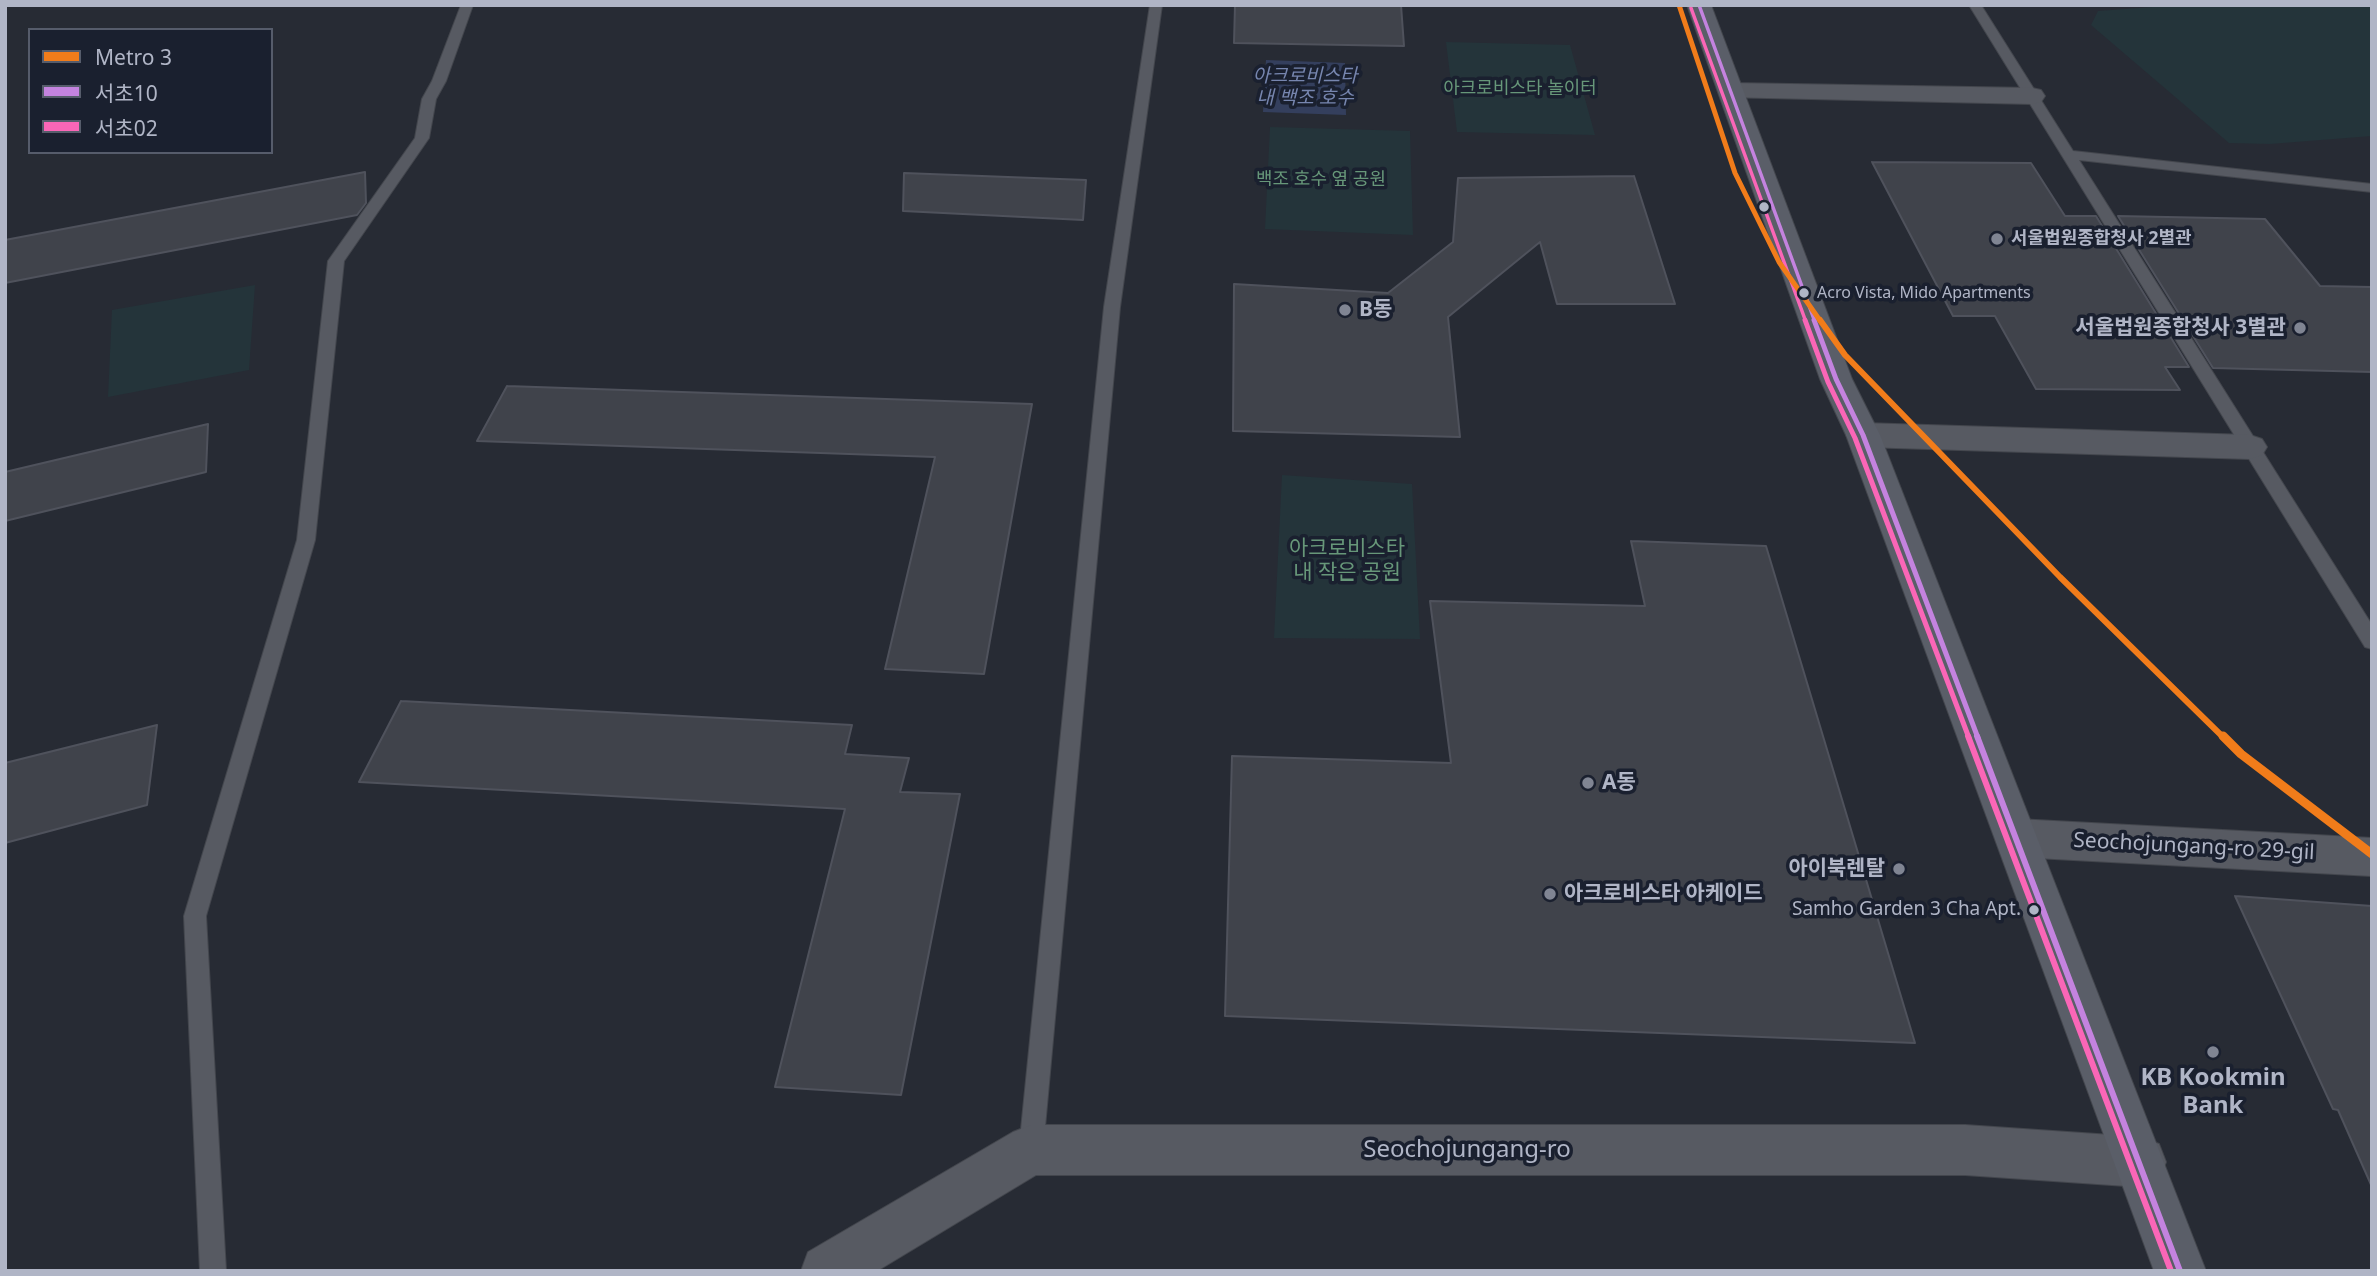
<!DOCTYPE html>
<meta charset="utf-8">
<style>
body{margin:0}
#map{position:relative;width:2377px;height:1276px;overflow:hidden;background:#272b34;font-family:"Noto Sans","Noto Sans KR",sans-serif}
canvas{display:block}
.frame{position:absolute;inset:0;border:7px solid #b0b5c6;pointer-events:none}
.legend{position:absolute;left:28px;top:28px;width:245px;height:126px;box-sizing:border-box;background:#1a202f;border:2px solid #565c6b;margin:0;padding:9px 12px;list-style:none;font-size:21px;color:#b0b5c6}
.legend li{display:flex;align-items:center;gap:14px;height:35px}
.legend b{width:35px;border:2px solid #565c6b}
</style>
<div id="map">
<canvas width="2377" height="1276"></canvas>
<div class="frame"></div>
<ul class="legend">
<li><b style="height:9px;background:#f17c1a"></b>Metro 3</li>
<li><b style="height:9px;background:#c483df"></b>서초10</li>
<li><b style="height:9px;background:#fa66b7"></b>서초02</li>
</ul>
</div>
<script>
const ctx = document.querySelector('canvas').getContext('2d');
ctx.lineJoin = 'round';
function paint(path, color) { ctx.fillStyle = color; ctx.fill(path, 'evenodd'); }
const toPath = rows => new Path2D(rows.map(r => 'M' + r).join(''));
function strokePath(path, color, width, dash) { ctx.strokeStyle = color; ctx.lineWidth = width; ctx.lineCap = dash ? 'butt' : 'round'; ctx.setLineDash(dash || []); ctx.stroke(path); }
function label(font, color, halo, rows, align = 'center') {
  ctx.font = font + ' "Noto Sans","Noto Sans KR",sans-serif'; ctx.lineWidth = 7; ctx.setLineDash([]); ctx.textBaseline = 'middle'; ctx.strokeStyle = halo; ctx.fillStyle = color; for (const [text, x, y, turn = 0] of rows) {
    ctx.save(); ctx.translate(x, y); ctx.rotate((+turn || 0) * Math.PI / 180); ctx.textAlign = isNaN(turn) ? turn : align; if (halo) ctx.strokeText(text, 0, 0); ctx.fillText(text, 0, 0); ctx.restore();
  }
}
paint(toPath([
 [2179,5,2372,5,2372,136,2270,144,2229,143,2091,25,2098,11],
 [1446,42,1570,45,1595,135,1457,132],
 [1270,127,1410,131,1413,235,1265,229],
 [255,285,249,370,108,397,112,310],
 [1282,475,1412,484,1420,639,1274,638]
]), '#24343a');
paint(toPath([
 [1266,60,1345,63,1346,115,1263,112]
]), '#343f5d');
const building = toPath([
 [1235,5,1401,5,1404,46,1234,43,1235,5],
 [1872,162,2031,163,2065,216,2096,216,2189,367,2165,367,2180,390,2036,389,1995,316,1953,316,1872,162],
 [365,172,366,203,357,215,5,283,5,240,365,172],
 [904,173,1086,180,1083,220,903,211,904,173],
 [1634,176,1675,304,1557,304,1540,242,1448,317,1460,437,1233,431,1234,284,1388,293,1453,242,1458,178,1634,176],
 [2118,216,2265,219,2320,286,2372,287,2372,372,2213,368,2118,216],
 [507,386,1032,404,984,674,885,669,935,457,477,441,507,386],
 [208,424,206,472,5,521,5,472,208,424],
 [1631,541,1766,546,1915,1043,1225,1016,1232,756,1451,763,1430,601,1645,606,1631,541],
 [401,701,852,725,845,754,909,758,900,792,960,794,901,1095,775,1087,845,809,359,782,401,701],
 [157,725,147,805,5,843,5,763,157,725],
 [2235,896,2372,906,2372,1187,2338,1110,2333,1109,2235,896]
]);
paint(building, '#40434b');
strokePath(building, '#4f525c', 2);
const service = toPath([
 [461,5,473,5,446,81,436,99,429,138,344,261,315,540,206,916,226,1271,200,1271,184,916,297,540,328,261,415,138,422,99,432,81,461,5],
 [1150,5,1162,5,1120,307,1043,1149,1040,1158,1031,1161,1022,1158,1019,1149,1104,307,1150,5],
 [1969,5,1981,5,2073,151,2372,184,2372,192,2079,160,2372,625,2372,649,2365,647,1969,5]
]);
const minor = toPath([
 [1731,83,2032,88,2041,90,2045,96,2041,102,2032,104,1722,97,1718,91,1722,85,1731,83],
 [1863,423,2250,435,2262,439,2267,447,2262,455,2250,459,1863,447,1851,443,1846,435,1851,427,1863,423],
 [2017,819,2372,838,2372,876,2017,857,2002,851,1996,838,2002,825,2017,819],
 [1031,1125,1965,1125,2141,1137,2159,1144,2166,1162,2159,1180,2141,1187,1965,1175,1036,1175,877,1271,801,1271,808,1252,1013,1132,1031,1125]
]);
const secondary = toPath([
 [1687,5,1711,5,1852,379,1880,435,2206,1271,2154,1271,1846,435,1820,379,1687,5]
]);
strokePath(service, '#43464d', 2);
strokePath(minor, '#43464d', 2);
strokePath(secondary, '#43464d', 2);
paint(service, '#575a62');
paint(minor, '#575a62');
paint(secondary, '#5a5e68');
strokePath(toPath([
 [1699,5,1815,322]
]), '#c483df', 3.5);
strokePath(toPath([
 [1814,320,1836,379,1863,435,1978,738]
]), '#c483df', 5);
strokePath(toPath([
 [1977,736,2180,1271]
]), '#c483df', 6);
strokePath(toPath([
 [1691,8,1806,322]
]), '#fa66b7', 3.5);
strokePath(toPath([
 [1805,320,1828,382,1855,438,1969,738]
]), '#fa66b7', 5);
strokePath(toPath([
 [1968,736,2171,1271]
]), '#fa66b7', 6);
strokePath(toPath([
 [1679,5,1735,173,1779,262,1821,322]
]), '#f17c1a', 5);
strokePath(toPath([
 [1820,320,1845,355,2060,577,2224,738]
]), '#f17c1a', 6);
strokePath(toPath([
 [2223,736,2241,754,2372,854]
]), '#f17c1a', 9);
for (const [x, y, r, color] of [
 [1764,207,6,"#b0b5c6"],
 [1997,239,7,"#808593"],
 [1804,293,6,"#b0b5c6"],
 [1345,310,7,"#808593"],
 [2300,328,7,"#808593"],
 [1588,783,7,"#808593"],
 [1899,869,7,"#808593"],
 [1550,894,7,"#808593"],
 [2034,910,6,"#b0b5c6"],
 [2213,1052,7,"#808593"]
]) { const dot = new Path2D(); dot.arc(x, y, r, 0, 2 * Math.PI); ctx.fillStyle = color; ctx.fill(dot); strokePath(dot, '#1a202f', 2.5); }
label('16px', '#b0b5c6', '#1a202f', [
 ["Acro Vista, Mido Apartments",1817,293]
], 'left');
label('18px', '#679779', '#1a202f', [
 ["아크로비스타 놀이터",1520,89],
 ["백조 호수 옆 공원",1321,180]
]);
label('bold 18px', '#b0b5c6', '#1a202f', [
 ["서울법원종합청사 2별관",2011,239]
], 'left');
label('italic 19px', '#7786af', '#1a202f', [
 ["아크로비스타",1305,77],
 ["내 백조 호수",1305,99]
]);
label('19px', '#b0b5c6', '#1a202f', [
 ["Samho Garden 3 Cha Apt.",2021,910]
], 'right');
label('bold 21px', '#b0b5c6', '#1a202f', [
 ["B동",1359,310],
 ["서울법원종합청사 3별관",2286,328,"right"],
 ["A동",1602,783],
 ["아이북렌탈",1885,869,"right"],
 ["아크로비스타 아케이드",1564,894]
], 'left');
label('21px', '#679779', '#1a202f', [
 ["아크로비스타",1347,549],
 ["내 작은 공원",1347,573]
]);
label('21px', '#b0b5c6', '#1a202f', [
 ["Seochojungang-ro 29-gil",2194,847,3]
]);
label('bold 24px', '#b0b5c6', '#1a202f', [
 ["KB Kookmin",2213,1078],
 ["Bank",2213,1106]
]);
label('24px', '#b0b5c6', '#1a202f', [
 ["Seochojungang-ro",1467,1150]
]);
</script>
